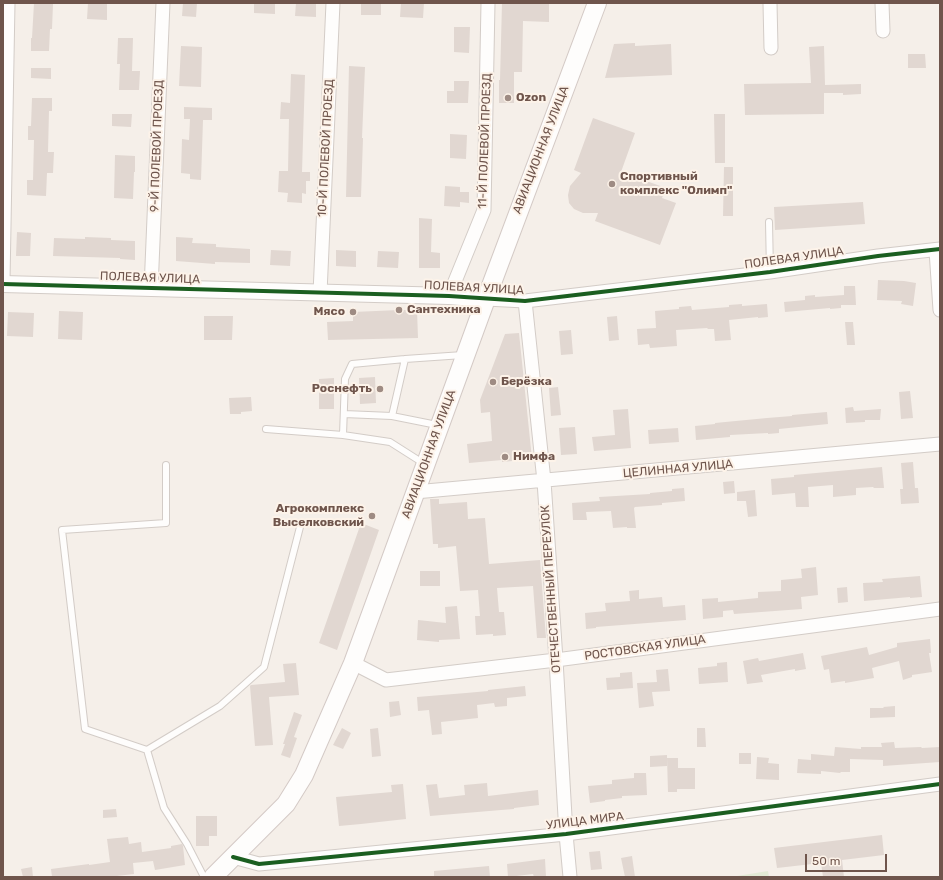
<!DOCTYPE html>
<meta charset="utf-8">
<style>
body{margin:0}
#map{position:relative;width:943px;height:880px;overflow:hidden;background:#f5efe9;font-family:Rubik,sans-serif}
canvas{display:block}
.frame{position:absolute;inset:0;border:4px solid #6f554c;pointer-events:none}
.scale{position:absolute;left:805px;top:854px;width:82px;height:18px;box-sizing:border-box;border:2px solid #6f554c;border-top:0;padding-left:5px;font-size:12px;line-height:14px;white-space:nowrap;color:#6f554c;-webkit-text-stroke:3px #fdf3e9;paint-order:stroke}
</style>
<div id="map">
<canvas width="943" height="880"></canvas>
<div class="frame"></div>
<div class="scale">50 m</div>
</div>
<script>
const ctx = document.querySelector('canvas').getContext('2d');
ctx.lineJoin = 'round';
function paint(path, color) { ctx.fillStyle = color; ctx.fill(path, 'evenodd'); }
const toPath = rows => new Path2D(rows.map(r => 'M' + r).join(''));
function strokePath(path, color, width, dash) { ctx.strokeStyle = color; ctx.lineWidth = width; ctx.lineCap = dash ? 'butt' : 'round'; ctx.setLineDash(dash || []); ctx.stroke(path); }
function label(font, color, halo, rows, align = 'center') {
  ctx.font = font + ' Rubik,sans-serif'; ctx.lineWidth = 4; ctx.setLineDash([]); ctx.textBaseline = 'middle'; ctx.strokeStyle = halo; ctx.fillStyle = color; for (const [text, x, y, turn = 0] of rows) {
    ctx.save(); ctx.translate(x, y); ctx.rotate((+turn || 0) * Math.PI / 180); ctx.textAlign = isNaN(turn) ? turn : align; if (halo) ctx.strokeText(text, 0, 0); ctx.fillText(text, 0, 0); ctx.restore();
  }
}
paint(toPath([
 [768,871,769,877,731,877]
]), '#e3ead5');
paint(toPath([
 [34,3,49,3,49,4,53,4,52,29,50,29,49,51,31,51,31,38,32,38],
 [88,3,107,3,107,20,87,19],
 [183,3,197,3,196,17,182,16],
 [254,3,275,3,275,14,254,13],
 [296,3,316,3,316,17,295,16],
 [361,3,381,3,381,15,361,15],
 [401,3,424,3,423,18,400,17],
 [502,3,549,3,549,22,523,21,522,72,514,72,514,103,499,103,499,80,500,80],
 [454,27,470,27,469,53,454,52],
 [118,38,133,38,132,71,140,71,139,90,119,90,120,64,117,64],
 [635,43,635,46,671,44,672,75,605,78,614,44],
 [181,46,202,47,201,87,179,86],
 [824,46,825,85,861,84,861,94,843,95,843,93,824,93,824,114,745,115,744,84,811,83,809,47],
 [908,54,925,54,926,68,908,68],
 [349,66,365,67,362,138,363,138,361,197,346,197],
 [31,68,51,68,51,79,31,78],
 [291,74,305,75,302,172,310,172,310,181,306,181,306,194,302,193,302,203,287,202,288,193,278,192,279,171,288,171,289,119,280,119,281,102,290,103],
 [454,81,469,81,468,103,447,103,447,91,454,91],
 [32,98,52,98,52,111,49,111,48,152,54,152,53,173,47,173,46,196,27,195,27,180,33,180,34,140,28,140,28,126,31,126],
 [184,107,212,108,212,120,203,120,201,180,190,179,190,174,181,173,182,139,189,140,190,119,184,119],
 [112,114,132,114,131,127,112,126],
 [714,114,725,114,725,163,715,163],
 [593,118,635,133,621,172,666,188,662,198,676,203,660,245,595,221,598,213,583,213,574,209,569,203,568,195,570,186,581,173,574,170],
 [450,134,467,135,466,159,450,158],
 [115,155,135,156,135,172,134,172,133,199,114,198],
 [724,167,733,167,733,216,723,216],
 [445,186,460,187,460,192,469,192,469,203,460,202,460,207,444,206],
 [863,202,865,224,775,230,774,207],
 [419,218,432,219,431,252,440,253,440,268,419,268],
 [17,232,31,233,30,256,16,256],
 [85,237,111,238,111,240,135,241,135,260,120,259,120,258,53,256,54,238,85,239],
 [176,237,193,238,192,243,216,244,216,247,250,249,250,263,215,262,215,264,176,261],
 [271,250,291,251,290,266,270,265],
 [336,250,356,251,356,267,336,266],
 [378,251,399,252,398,268,377,267],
 [878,280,904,281,916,283,913,306,901,304,902,301,877,300],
 [844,286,855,286,856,305,841,305,841,308,830,309,830,308,785,312,784,302,805,300,805,296,815,295,815,297,844,295],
 [742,304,742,306,767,304,768,317,758,318,758,317,729,320,731,340,715,341,714,329,708,329,707,328,676,330,677,346,650,348,649,344,638,345,637,329,656,328,655,311,679,309,679,307,691,306,692,310,729,307,729,305],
 [399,310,417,310,418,338,328,340,327,322,353,321,353,312],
 [59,311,83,312,82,340,58,339],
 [8,312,34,313,33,337,7,336],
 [204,316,233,316,232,340,204,340],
 [617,316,619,340,609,341,607,317],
 [845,322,853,322,855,345,847,345],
 [571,330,573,354,561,355,559,331],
 [519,333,532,459,502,462,502,460,469,463,467,444,492,441,490,412,481,413,480,400,505,334],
 [375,377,376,403,360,404,359,378],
 [334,378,334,409,319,409,319,379],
 [558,387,561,415,551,416,549,388],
 [910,391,913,418,901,419,899,392],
 [251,397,252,411,241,412,241,414,230,414,229,398],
 [853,407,854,411,881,409,880,420,865,420,865,422,846,423,845,408],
 [628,409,631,448,594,451,592,437,615,435,613,410],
 [827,412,828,424,779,429,779,433,768,434,768,433,730,435,730,437,696,440,695,426,715,424,715,423,767,418,792,416,792,415],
 [575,427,577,454,561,455,559,428],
 [678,428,679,442,649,444,648,430],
 [913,462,915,488,918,488,919,503,901,504,900,489,903,489,901,463],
 [882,467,884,488,874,488,873,487,856,488,856,495,833,497,833,485,808,487,809,507,796,507,795,493,772,495,771,479,794,477,794,475],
 [734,481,735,493,724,494,723,482],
 [684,488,685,501,662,503,662,505,635,507,634,508,636,528,627,528,627,527,613,528,611,511,586,512,587,520,573,520,572,503,600,501,599,497,650,494,650,493,672,491,672,489],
 [755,490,757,516,748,517,746,501,737,501,737,492],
 [430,499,439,499,439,504,467,502,468,519,485,518,489,564,540,560,546,638,537,638,533,586,497,588,499,612,504,612,506,635,493,636,493,634,476,635,475,616,480,616,478,590,460,591,456,546,438,548,438,544,433,544],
 [361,523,379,530,337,650,319,643],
 [816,567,818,595,801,597,802,609,734,614,733,610,723,611,723,617,703,619,702,599,718,598,718,602,758,598,758,592,781,591,781,580,802,578,801,569],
 [420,571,440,571,440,586,420,586],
 [920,576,922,597,910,598,910,597,864,601,863,583,883,582,882,579],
 [847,587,848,602,838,603,837,588],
 [639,590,639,599,662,597,663,607,685,605,686,620,596,627,596,628,586,629,585,613,606,611,605,603,630,601,629,591],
 [457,606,460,639,439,640,439,642,417,640,418,620,446,623,445,607],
 [930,639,931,653,929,653,932,672,912,675,912,677,903,680,899,661,872,668,874,678,845,683,845,681,831,683,829,669,824,670,821,656,867,647,869,655,897,647,897,643],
 [803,653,806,669,795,671,795,669,761,675,763,682,747,684,743,661,758,658,759,661],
 [727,662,728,682,699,684,698,668,717,666,717,663],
 [296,663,299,695,269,697,273,745,255,746,250,686,251,685,285,682,283,664],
 [668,669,670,691,652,692,654,706,639,708,637,683,657,682,656,670],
 [632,672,633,688,607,690,606,678,620,677,620,673],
 [525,686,526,696,507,698,507,706,495,707,494,703,477,705,478,718,441,722,442,734,432,735,429,710,418,711,417,697,466,693,488,691,488,690],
 [399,701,401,715,390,717,389,702],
 [895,706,895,717,870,718,870,708,884,708,883,707],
 [294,712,302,715,294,737,297,738,290,758,281,755,285,744,283,744],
 [342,728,351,733,343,749,333,745],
 [378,728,381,756,372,757,370,729],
 [697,728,705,728,706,747,697,747],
 [894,742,895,748,921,747,922,748,940,747,940,762,883,766,883,760,850,759,850,772,841,772,840,773,821,771,821,774,797,773,798,759,811,760,811,754,834,756,835,747,861,749,861,747,882,747,881,743],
 [739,753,751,753,751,764,739,764],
 [667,755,667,766,650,767,650,756],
 [757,757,769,758,768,763,779,764,779,780,756,779],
 [667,758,678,758,678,768,695,768,695,789,677,789,677,792,668,792],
 [634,773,646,773,647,795,622,796,622,798,605,800,605,801,590,803,588,786,612,784,612,780,634,778],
 [487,783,488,796,538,790,539,805,514,808,514,809,501,810,430,816,426,785,437,784,439,798,465,795,464,785],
 [403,784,406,819,361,824,339,826,336,797,392,792,391,785],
 [116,809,117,817,103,818,103,810],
 [196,816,217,816,217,836,209,836,209,846,196,846],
 [882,835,884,855,842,860,844,877,823,877,821,863,777,868,774,848],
 [128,837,129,844,141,842,142,852,171,848,171,846,182,844,183,846,185,865,155,870,153,861,133,863,134,874,108,877,52,877,51,869,89,864,89,865,110,862,107,839],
 [600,851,602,869,591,870,589,852],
 [632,856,635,877,625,877,621,858],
 [545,859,546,877,534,877,533,874,508,877,507,864],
 [489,866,490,877,434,877,434,871],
 [32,867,33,877,23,877,21,869]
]), '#e1d7d1');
const service = toPath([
 [769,222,770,272],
 [344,414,392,416,437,425],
 [392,416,405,359],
 [266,429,343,435,390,442,423,463],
 [343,435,345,379,352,364,405,359,463,355],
 [166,465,166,523,62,530,85,729,147,750,220,706,264,667,300,527],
 [147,750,164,808,187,844,204,877]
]);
const minor = toPath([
 [770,3,771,48],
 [882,3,883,31],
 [936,250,940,310],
 [3,281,8,3],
 [151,289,163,3],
 [320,293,333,3],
 [449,296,484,210,488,3],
 [486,299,525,301,770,272,878,256,940,249],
 [525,301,544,481,556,660,566,834,570,877],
 [415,492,940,444],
 [353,663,386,680,556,660,940,609],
 [233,857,259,864,566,834,940,784]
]);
const tertiary = toPath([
 [3,284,449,296,486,299]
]);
const secondary = toPath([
 [213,877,286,804,304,775,353,663,486,299,597,3]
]);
strokePath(service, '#d3ccc7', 8);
strokePath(minor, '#d3ccc7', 15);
strokePath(tertiary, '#d3ccc7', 18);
strokePath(secondary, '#d4cac6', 20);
strokePath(service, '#fefdfc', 6);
strokePath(minor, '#fefdfc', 13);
strokePath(tertiary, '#fefdfc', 16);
strokePath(secondary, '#fefdfc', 18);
strokePath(toPath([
 [3,284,449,296,525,301,770,272,878,256,940,249],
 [233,857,259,864,566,834,940,784]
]), '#1b5e20', 4);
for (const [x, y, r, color] of [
 [508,98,4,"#9e8b83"],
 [612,184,4,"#9e8b83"],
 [399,310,4,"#9e8b83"],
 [353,312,4,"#9e8b83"],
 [493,382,4,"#9e8b83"],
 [380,389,4,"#9e8b83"],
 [505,457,4,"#9e8b83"],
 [372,516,4,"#9e8b83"]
]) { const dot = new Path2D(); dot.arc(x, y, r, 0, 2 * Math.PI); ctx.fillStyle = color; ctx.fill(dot); strokePath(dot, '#fdf3e9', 1.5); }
label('bold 12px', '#6f554c', '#fdf3e9', [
 ["Ozon",516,98],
 ["Спортивный",620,177],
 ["комплекс \"Олимп\"",620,191],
 ["Сантехника",407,310],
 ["Мясо",345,312,"right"],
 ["Берёзка",501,382],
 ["Роснефть",372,389,"right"],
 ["Нимфа",513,457],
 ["Агрокомплекс",364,509,"right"],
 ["Выселковский",364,523,"right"]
], 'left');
label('12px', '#6f554c', '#fdf3e9', [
 ["11-Й ПОЛЕВОЙ ПРОЕЗД",485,141,-88],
 ["9-Й ПОЛЕВОЙ ПРОЕЗД",157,146,-88],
 ["10-Й ПОЛЕВОЙ ПРОЕЗД",326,148,-87],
 ["АВИАЦИОННАЯ УЛИЦА",541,150,-69],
 ["ПОЛЕВАЯ УЛИЦА",794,258,-8],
 ["ПОЛЕВАЯ УЛИЦА",150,278,2],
 ["ПОЛЕВАЯ УЛИЦА",474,288,3],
 ["АВИАЦИОННАЯ УЛИЦА",429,454,-70],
 ["ЦЕЛИННАЯ УЛИЦА",678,469,-5],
 ["ОТЕЧЕСТВЕННЫЙ ПЕРЕУЛОК",551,589,-94],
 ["РОСТОВСКАЯ УЛИЦА",645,648,-8],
 ["УЛИЦА МИРА",585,821,-7]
]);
</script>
